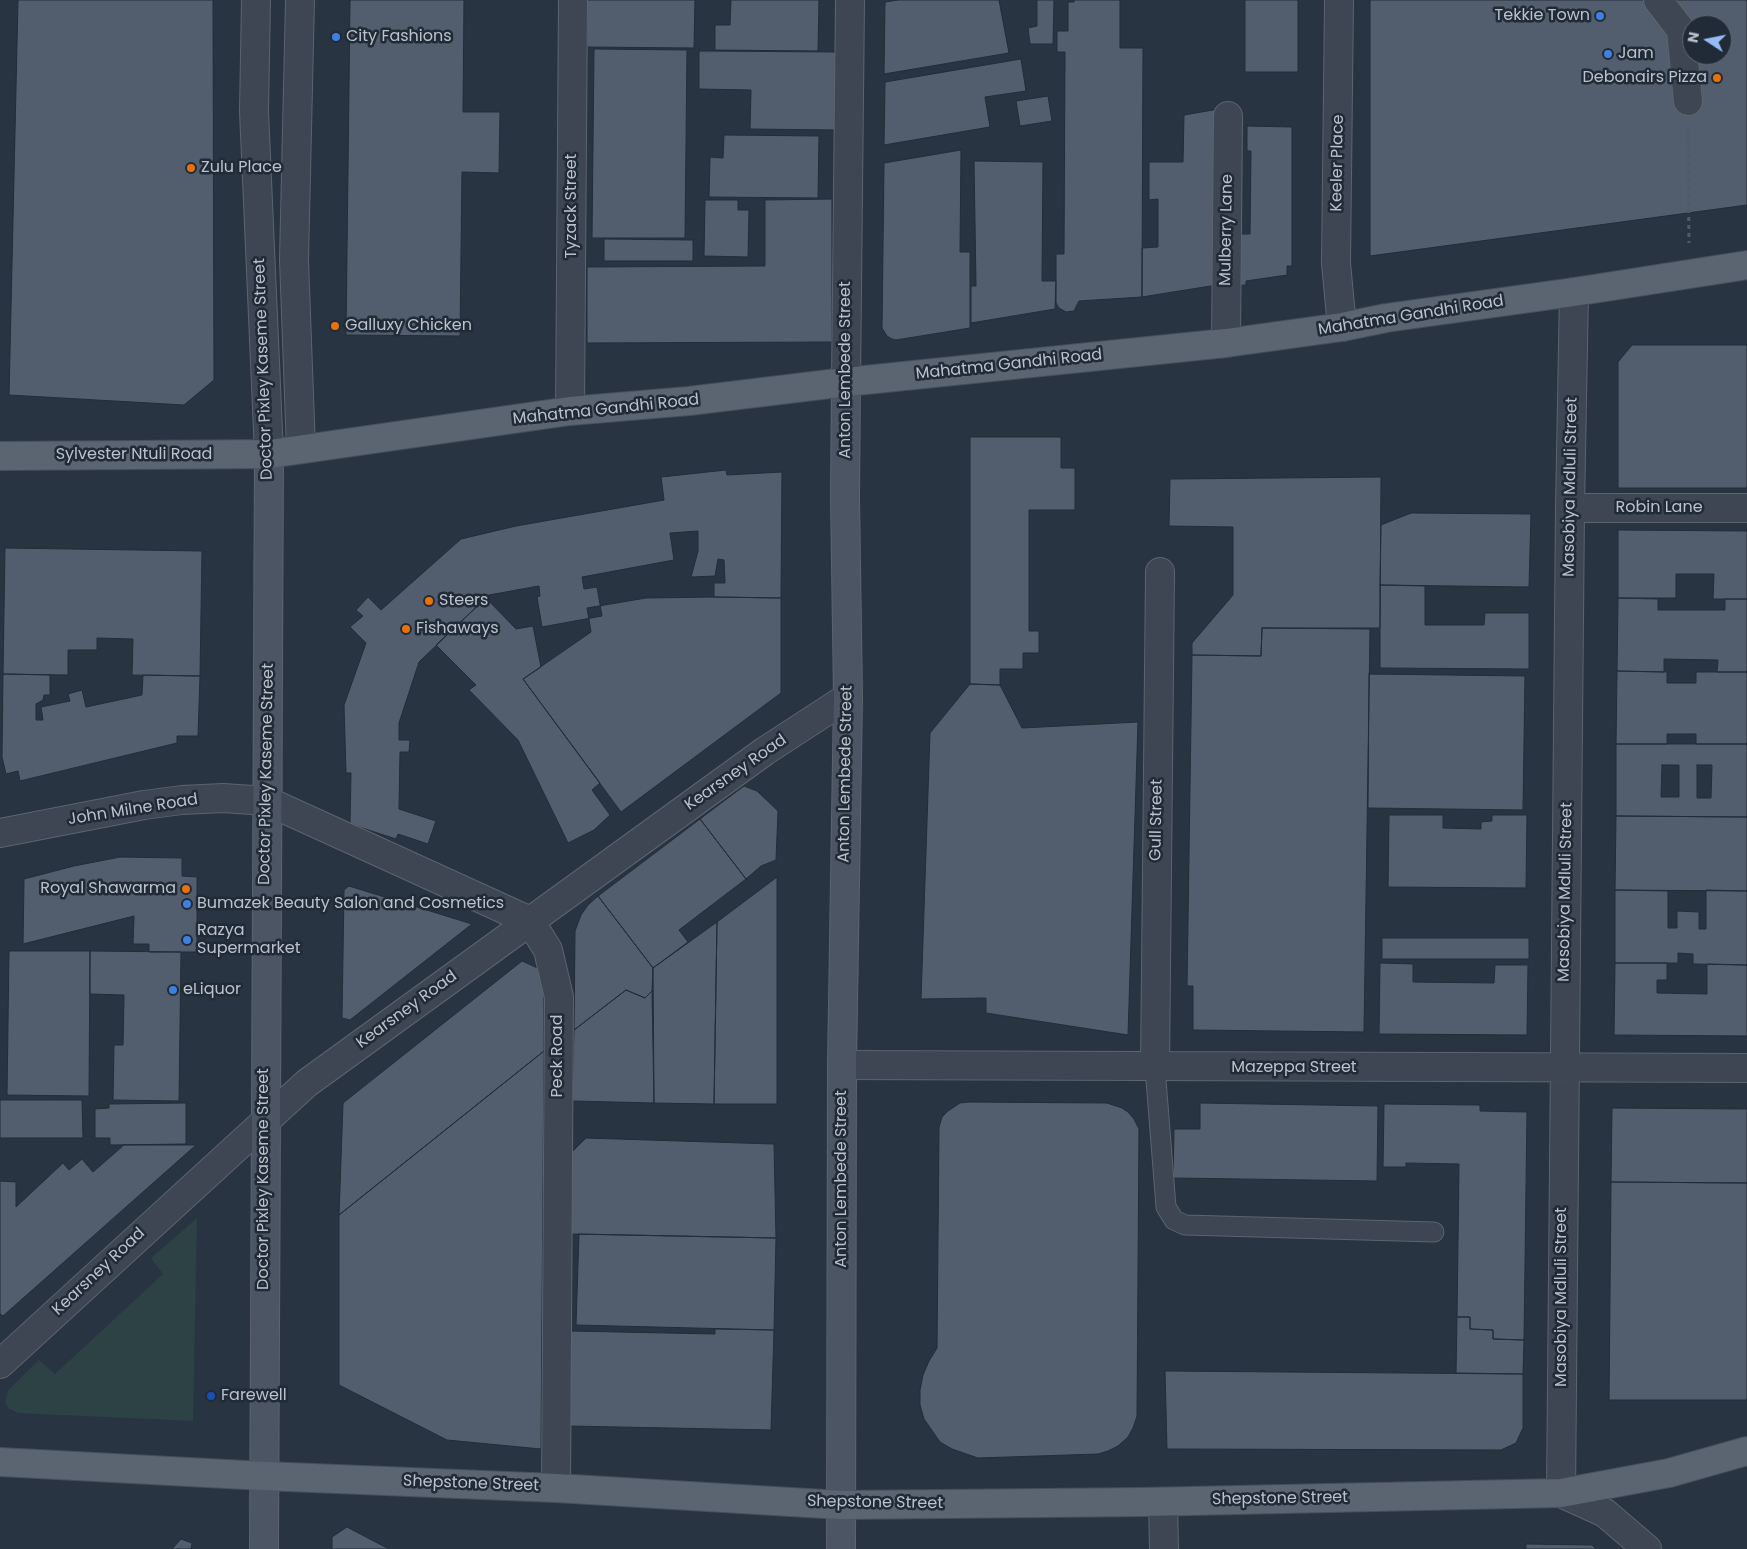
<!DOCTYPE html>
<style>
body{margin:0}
#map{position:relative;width:1747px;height:1549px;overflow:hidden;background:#293442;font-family:Poppins,sans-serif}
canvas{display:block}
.north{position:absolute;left:1682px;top:15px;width:50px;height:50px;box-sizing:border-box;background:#212b37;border:1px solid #5e6772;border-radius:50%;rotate:281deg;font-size:14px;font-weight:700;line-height:20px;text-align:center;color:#bac1cb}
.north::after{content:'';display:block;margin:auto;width:18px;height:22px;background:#97bcf3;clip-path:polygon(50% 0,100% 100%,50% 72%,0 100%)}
</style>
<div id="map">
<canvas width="1747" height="1549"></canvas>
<div class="north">N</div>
</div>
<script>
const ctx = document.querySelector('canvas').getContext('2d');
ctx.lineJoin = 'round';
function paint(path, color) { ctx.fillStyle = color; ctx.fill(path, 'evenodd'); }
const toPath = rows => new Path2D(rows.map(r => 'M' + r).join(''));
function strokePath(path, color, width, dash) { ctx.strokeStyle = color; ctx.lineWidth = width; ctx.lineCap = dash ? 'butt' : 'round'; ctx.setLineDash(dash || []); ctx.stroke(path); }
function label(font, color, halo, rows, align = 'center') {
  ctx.font = font + ' Poppins,sans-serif'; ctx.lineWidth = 5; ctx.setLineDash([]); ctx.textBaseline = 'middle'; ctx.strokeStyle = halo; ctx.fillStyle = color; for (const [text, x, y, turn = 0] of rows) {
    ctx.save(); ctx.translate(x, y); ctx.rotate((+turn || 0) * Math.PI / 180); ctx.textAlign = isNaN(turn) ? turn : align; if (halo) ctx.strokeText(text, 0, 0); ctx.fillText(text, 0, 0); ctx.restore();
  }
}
paint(toPath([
 [197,1218,193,1421,18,1413,8,1408,5,1402,8,1391,39,1360,55,1374,163,1274,151,1258]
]), '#2c4244');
const building = toPath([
 [18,0,213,0,214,380,184,405,9,395,18,0],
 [350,0,464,0,463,112,500,112,499,173,462,172,460,336,346,335,350,0],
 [587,0,695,0,694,48,587,47,587,0],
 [731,0,819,0,818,51,715,50,715,25,730,25,731,0],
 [898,0,999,0,1009,53,884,74,885,2,898,0],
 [1037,0,1054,0,1053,44,1030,44,1028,28,1037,26,1037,0],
 [1074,0,1120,0,1120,48,1143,48,1142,297,1079,301,1074,311,1066,312,1059,308,1056,303,1056,254,1064,254,1065,52,1057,52,1057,31,1068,31,1068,2,1074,2,1074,0],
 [1245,0,1298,0,1298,72,1245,72,1245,0],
 [1370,0,1747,0,1747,205,1370,256,1370,0],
 [1692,25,1722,25,1722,55,1692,55,1692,25],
 [594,49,687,50,685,238,592,238,594,49],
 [699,51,837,52,836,130,750,129,751,90,699,89,699,51],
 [1021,59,1026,91,985,97,990,127,884,145,885,82,1021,59],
 [1048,96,1052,121,1020,126,1016,101,1048,96],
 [1219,109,1217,285,1142,297,1142,248,1158,247,1158,199,1149,200,1149,162,1183,162,1184,115,1219,109],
 [1247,126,1292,127,1292,266,1287,266,1287,275,1246,281,1246,285,1228,286,1229,234,1250,234,1251,151,1247,151,1247,126],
 [724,135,819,136,818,198,709,197,710,157,723,158,724,135],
 [961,150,960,252,970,252,970,328,896,340,892,339,887,336,882,328,884,163,961,150],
 [974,161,1043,162,1042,281,1056,281,1055,309,971,323,971,286,976,286,974,161],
 [832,199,832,342,587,343,587,267,765,266,765,200,832,199],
 [705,200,738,200,738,210,749,210,748,257,704,256,705,200],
 [604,239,693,240,693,261,604,261,604,239],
 [1632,345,1747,345,1747,488,1618,488,1618,362,1632,345],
 [970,437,1061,437,1061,468,1075,468,1075,510,1029,510,1029,631,1039,631,1039,653,1023,653,1023,669,1000,669,1000,685,970,684,970,437],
 [726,470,727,475,782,472,781,598,714,597,714,583,725,583,724,560,718,559,715,576,691,577,698,551,698,531,670,533,674,560,582,577,584,589,597,587,602,616,542,627,537,597,540,596,539,586,489,595,419,662,399,723,399,740,410,740,409,752,400,752,399,809,436,821,428,844,398,834,396,839,350,824,351,773,346,773,344,705,366,643,350,627,363,616,356,610,368,597,381,610,461,539,516,526,664,500,661,477,726,470],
 [1381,477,1380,628,1262,628,1261,656,1192,655,1192,643,1233,595,1233,527,1169,526,1170,479,1381,477],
 [1411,513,1531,514,1529,587,1380,585,1381,525,1411,513],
 [1618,530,1747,531,1747,599,1713,599,1714,574,1676,574,1676,598,1618,598,1618,530],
 [5,548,202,551,200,676,132,675,133,639,97,638,97,650,68,650,68,675,3,674,5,548],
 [1380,585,1425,586,1425,625,1484,625,1485,613,1529,613,1529,669,1380,668,1380,585],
 [714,597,781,598,781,693,621,812,523,679,591,632,587,608,646,598,714,597],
 [486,598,516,629,533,626,541,667,523,679,600,783,592,790,610,815,594,830,568,843,518,740,469,690,476,685,436,645,486,598],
 [1618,598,1658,599,1658,610,1725,610,1725,599,1747,599,1747,672,1717,672,1718,660,1664,659,1664,672,1617,671,1618,598],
 [1262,628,1370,629,1364,1032,1193,1030,1193,986,1187,986,1192,655,1261,656,1262,628],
 [1617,671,1667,672,1667,683,1696,683,1696,672,1747,672,1747,744,1696,744,1696,734,1667,734,1667,744,1616,744,1617,671],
 [3,674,50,675,50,695,44,695,43,700,36,704,36,720,43,720,41,707,70,701,68,694,82,690,86,707,142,695,143,675,200,676,198,736,177,736,177,743,20,781,18,771,6,774,2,757,3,674],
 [1369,674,1525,676,1523,810,1368,808,1369,674],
 [970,684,1000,685,1022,728,1138,722,1128,1035,986,1013,986,998,921,999,930,733,970,684],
 [1616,744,1747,744,1747,817,1616,816,1616,744],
 [1662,765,1679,765,1679,797,1661,797,1662,765],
 [1697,765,1712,765,1711,798,1697,798,1697,765],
 [744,786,757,791,778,811,776,860,761,866,746,879,700,819,744,786],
 [1389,815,1443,815,1443,828,1481,829,1481,822,1492,821,1492,815,1527,815,1526,888,1388,887,1389,815],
 [1616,816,1747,817,1747,891,1615,890,1616,816],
 [700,819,746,879,679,930,688,942,653,968,598,896,700,819],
 [120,857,182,858,182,876,197,877,197,952,149,952,149,944,133,944,134,916,23,944,24,879,74,866,120,857],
 [777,877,777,1104,714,1104,717,922,777,877],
 [349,886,472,924,350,1020,342,1018,344,890,349,886],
 [1615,890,1668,891,1668,928,1677,928,1677,911,1699,912,1699,929,1706,929,1706,890,1747,891,1747,965,1693,964,1693,954,1678,953,1678,963,1615,963,1615,890],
 [598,896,653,968,652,991,645,998,626,990,574,1030,575,931,581,915,588,905,598,896],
 [717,922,714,1104,654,1103,653,968,717,922],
 [1382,938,1529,938,1529,959,1382,959,1382,938],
 [9,951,90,951,89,1096,7,1095,9,951],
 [90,951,181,952,179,1101,113,1100,114,1045,123,1045,124,995,90,994,90,951],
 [522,961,544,971,544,1051,339,1215,343,1103,522,961],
 [1380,963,1413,964,1413,982,1494,983,1495,965,1528,965,1527,1035,1379,1034,1380,963],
 [1615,963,1667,963,1667,980,1657,980,1657,993,1707,994,1707,964,1747,965,1747,1036,1614,1035,1615,963],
 [626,990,645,998,652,991,654,1103,572,1101,574,1030,626,990],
 [544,1051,541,1449,447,1440,339,1385,339,1215,544,1051],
 [0,1100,82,1100,83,1138,0,1138,0,1100],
 [968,1102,1107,1103,1122,1108,1128,1112,1134,1119,1139,1129,1137,1416,1133,1428,1128,1437,1118,1446,1108,1451,1098,1454,978,1458,952,1449,940,1442,924,1419,920,1405,920,1390,923,1375,929,1361,937,1348,939,1127,942,1117,948,1111,960,1103,968,1102],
 [186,1103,186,1144,110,1145,110,1138,95,1138,95,1109,109,1108,109,1104,186,1103],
 [1200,1103,1378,1106,1377,1181,1173,1178,1174,1129,1200,1129,1200,1103],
 [1384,1104,1480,1105,1480,1111,1527,1112,1524,1340,1493,1339,1493,1330,1470,1329,1470,1317,1457,1317,1459,1164,1406,1163,1406,1167,1383,1167,1384,1104],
 [1612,1108,1747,1109,1747,1183,1611,1182,1612,1108],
 [586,1138,774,1144,776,1238,571,1234,572,1152,586,1138],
 [124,1145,196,1145,3,1316,0,1314,0,1181,16,1182,16,1207,63,1163,69,1170,82,1159,93,1172,124,1145],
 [1611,1182,1747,1183,1747,1400,1609,1400,1611,1182],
 [579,1234,776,1238,774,1330,576,1325,579,1234],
 [1457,1317,1470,1317,1470,1329,1493,1330,1493,1339,1524,1340,1523,1374,1456,1373,1457,1317],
 [715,1329,774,1330,771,1430,568,1426,570,1331,715,1334,715,1329],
 [1165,1371,1523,1374,1523,1428,1516,1443,1501,1450,1167,1449,1165,1371],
 [347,1527,389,1549,332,1549,332,1537,347,1527],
 [181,1539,192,1543,191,1549,172,1549,181,1539],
 [1526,1544,1592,1545,1596,1549,1526,1549,1526,1544]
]);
paint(building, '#525d6d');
strokePath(building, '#232d39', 1);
const lane = toPath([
 [1155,1067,1166,1207,1174,1220,1185,1225,1434,1232]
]);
const street = toPath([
 [256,0,254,111,269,454],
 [300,0,294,260,301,449],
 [1339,0,1336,263,1342,327],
 [1658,0,1681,30,1688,101],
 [1574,292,1570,508,1561,1493,1605,1513,1647,1549],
 [1226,343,1228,116],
 [846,382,850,0],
 [570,411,573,0],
 [1570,508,1747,508],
 [0,833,144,805,182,800,223,798,267,801,530,921,548,950,559,997,556,1488],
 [842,1065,1747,1068],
 [1155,1067,1160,572],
 [0,1364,307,1083,765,751,848,697],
 [1163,1502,1164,1549]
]);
const secondary = toPath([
 [264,1549,269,454],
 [841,1549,842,1065,848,697,845,497,846,382]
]);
const primary = toPath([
 [0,456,269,454,570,411,689,401,846,382,1226,343,1342,327,1386,318,1574,292,1747,265],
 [0,1462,264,1476,556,1488,841,1505,1144,1502,1561,1493,1669,1473,1747,1451]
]);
strokePath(lane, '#5b646f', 21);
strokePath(street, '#5b646f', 30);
strokePath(secondary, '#5b646f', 30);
strokePath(primary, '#464f5b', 30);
strokePath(toPath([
 [1688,129,1689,243]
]), '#4b5f62', 3, [4, 4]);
strokePath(lane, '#3d4652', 19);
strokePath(street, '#3d4652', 28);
strokePath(secondary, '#4b5564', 28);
strokePath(primary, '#5b6571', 28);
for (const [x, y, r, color] of [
 [1600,16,5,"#3f7fe0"],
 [336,37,5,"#3f7fe0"],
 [1608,54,5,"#3f7fe0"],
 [1717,78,5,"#e8710a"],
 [191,168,5,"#e8710a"],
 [335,326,5,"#e8710a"],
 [429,601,5,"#e8710a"],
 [406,629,5,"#e8710a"],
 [186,889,5,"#e8710a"],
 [187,904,5,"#3f7fe0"],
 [187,940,5,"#3f7fe0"],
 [173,990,5,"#3f7fe0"],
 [211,1396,5,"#1a4fb4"]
]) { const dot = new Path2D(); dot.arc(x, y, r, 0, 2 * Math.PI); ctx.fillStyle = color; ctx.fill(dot); strokePath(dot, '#212b37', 2); }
label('16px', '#bac1cb', '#212b37', [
 ["Tekkie Town",1590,16,"right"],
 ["City Fashions",346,37],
 ["Jam",1618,54],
 ["Debonairs Pizza",1707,78,"right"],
 ["Zulu Place",201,168],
 ["Galluxy Chicken",345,326],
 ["Steers",439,601],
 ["Fishaways",416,629],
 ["Royal Shawarma",176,889,"right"],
 ["Bumazek Beauty Salon and Cosmetics",197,904],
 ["Razya",197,931],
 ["Supermarket",197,949],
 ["eLiquor",183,990],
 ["Farewell",221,1396]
], 'left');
label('16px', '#bac1cb', '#212b37', [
 ["Keeler Place",1338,163,-89],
 ["Tyzack Street",572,206,-90],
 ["Mulberry Lane",1227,230,-89],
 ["Mahatma Gandhi Road",1411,316,-9],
 ["Mahatma Gandhi Road",1009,365,-6],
 ["Doctor Pixley Kaseme Street",264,369,-92],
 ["Anton Lembede Street",846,370,-90],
 ["Mahatma Gandhi Road",606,410,-6],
 ["Sylvester Ntuli Road",134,455],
 ["Masobiya Mdluli Street",1571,487,-89],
 ["Robin Lane",1659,508],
 ["Kearsney Road",736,773,-35],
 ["Doctor Pixley Kaseme Street",267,774,-89],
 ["Anton Lembede Street",846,774,-89],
 ["John Milne Road",133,810,-9],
 ["Gull Street",1157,820,-89],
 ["Masobiya Mdluli Street",1566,892,-89],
 ["Kearsney Road",407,1010,-36],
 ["Peck Road",558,1056,-90],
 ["Mazeppa Street",1294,1068],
 ["Doctor Pixley Kaseme Street",264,1179,-90],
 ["Anton Lembede Street",842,1179,-90],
 ["Kearsney Road",99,1272,-43],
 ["Masobiya Mdluli Street",1562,1297,-90],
 ["Shepstone Street",471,1484,2],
 ["Shepstone Street",1280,1499,-1],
 ["Shepstone Street",875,1503,1]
]);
</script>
